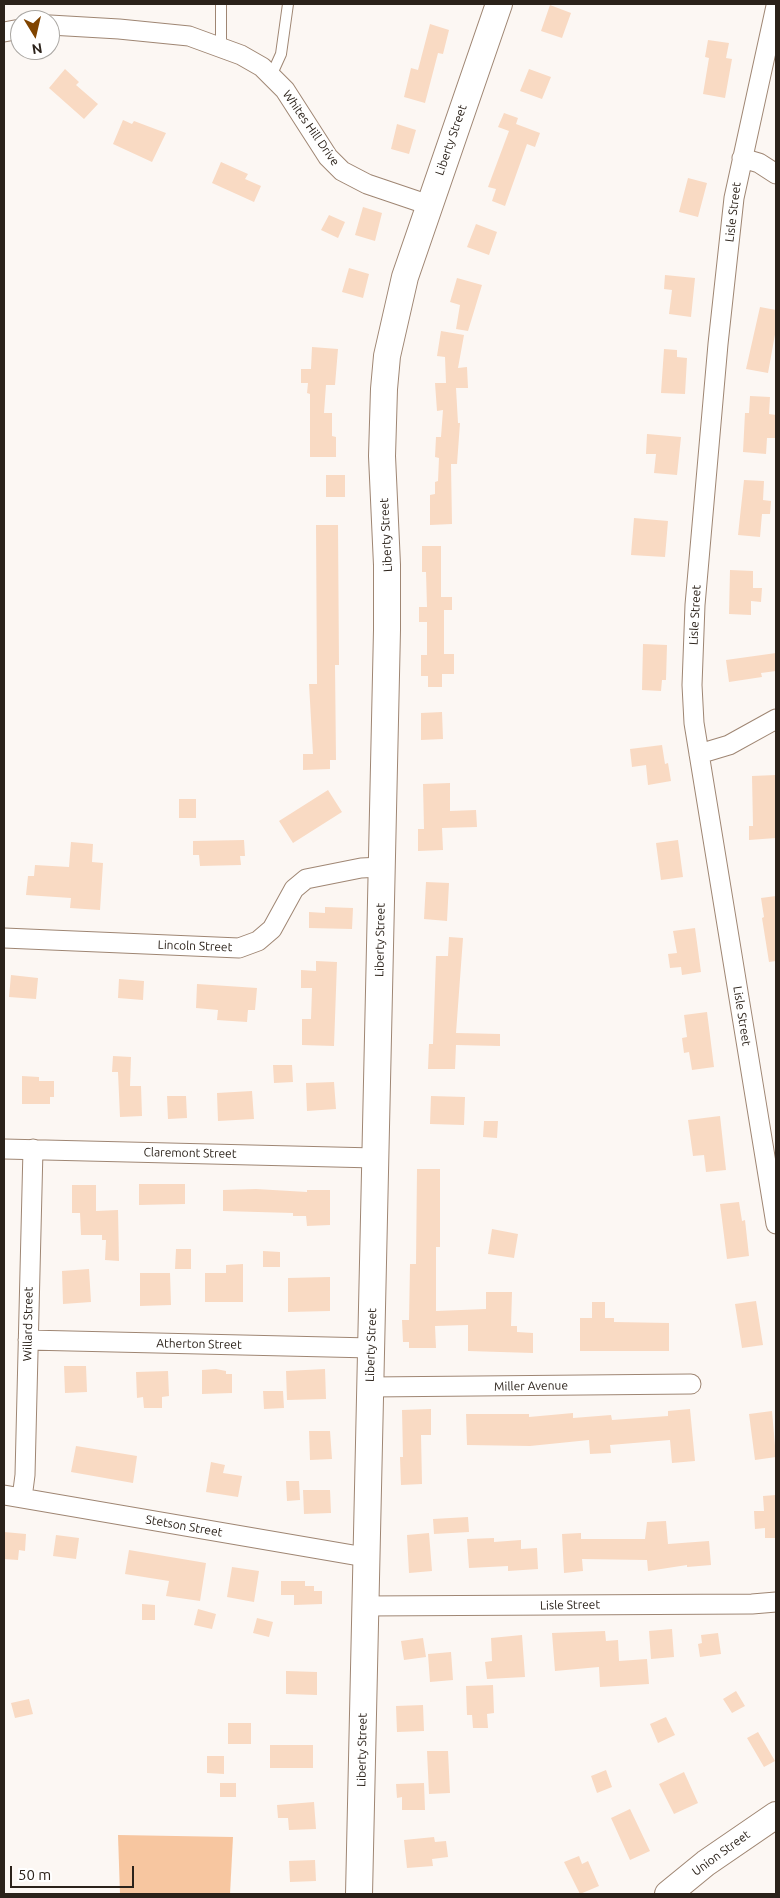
<!DOCTYPE html>
<style>
body{margin:0}
#map{position:relative;width:780px;height:1898px;overflow:hidden;background:#fcf7f3;font-family:Ubuntu,sans-serif}
canvas{display:block}
.frame{position:absolute;inset:0;border:5px solid #2b221a;pointer-events:none}
.north{position:absolute;left:10px;top:10px;width:50px;height:50px;box-sizing:border-box;background:#fff;border:1px solid #aaa7a3;border-radius:50%;rotate:171deg;font-size:14px;font-weight:700;line-height:20px;text-align:center;color:#2b221a}
.north::after{content:'';display:block;margin:auto;width:18px;height:22px;background:#804400;clip-path:polygon(50% 0,100% 100%,50% 72%,0 100%)}
.scale{position:absolute;left:10px;top:1866px;width:124px;height:22px;box-sizing:border-box;border:2px solid #2b221a;border-top:0;padding-left:6px;font-size:15px;line-height:18px;white-space:nowrap;color:#2b221a;-webkit-text-stroke:4px #fff;paint-order:stroke}
</style>
<div id="map">
<canvas width="780" height="1898"></canvas>
<div class="frame"></div>
<div class="north">N</div>
<div class="scale">50 m</div>
</div>
<script>
const ctx = document.querySelector('canvas').getContext('2d');
ctx.lineJoin = 'round';
function paint(path, color) { ctx.fillStyle = color; ctx.fill(path, 'evenodd'); }
const toPath = rows => new Path2D(rows.map(r => 'M' + r).join(''));
function strokePath(path, color, width, dash) { ctx.strokeStyle = color; ctx.lineWidth = width; ctx.lineCap = dash ? 'butt' : 'round'; ctx.setLineDash(dash || []); ctx.stroke(path); }
function label(font, color, halo, rows, align = 'center') {
  ctx.font = font + ' Ubuntu,sans-serif'; ctx.lineWidth = 4; ctx.setLineDash([]); ctx.textBaseline = 'middle'; ctx.strokeStyle = halo; ctx.fillStyle = color; for (const [text, x, y, turn = 0] of rows) {
    ctx.save(); ctx.translate(x, y); ctx.rotate((+turn || 0) * Math.PI / 180); ctx.textAlign = isNaN(turn) ? turn : align; if (halo) ctx.strokeText(text, 0, 0); ctx.fillText(text, 0, 0); ctx.restore();
  }
}
paint(toPath([
 [118,1835,233,1837,230,1894,120,1894]
]), '#f7c6a0');
paint(toPath([
 [550,5,571,13,562,38,541,31],
 [430,24,449,30,443,54,438,53,425,103,404,97,411,68,418,70],
 [708,40,729,43,726,58,732,59,725,98,703,94,709,58,705,57],
 [65,69,79,82,76,85,98,104,84,119,49,88],
 [529,69,551,77,542,99,520,91],
 [504,113,518,118,516,124,540,133,535,147,527,144,505,206,492,201,496,189,488,187,509,131,498,127],
 [123,120,132,124,134,121,166,133,152,162,113,144],
 [397,124,416,130,409,154,391,149],
 [221,162,248,174,245,179,261,186,254,202,212,183],
 [688,178,707,183,698,217,679,212],
 [363,207,382,213,375,241,355,235],
 [329,215,345,222,338,238,321,230],
 [476,224,497,232,489,255,467,247],
 [349,268,369,274,363,298,342,292],
 [665,275,695,278,691,317,669,314,672,290,664,289],
 [457,278,482,285,468,331,456,329,460,305,450,302],
 [760,307,776,310,776,329,768,373,746,369],
 [441,331,464,335,458,368,467,367,468,388,456,388,458,423,460,423,457,464,451,464,452,524,430,525,430,495,435,494,435,482,438,481,439,458,435,457,436,437,441,437,443,410,437,411,435,383,446,383,445,357,437,356],
 [312,347,338,349,335,385,326,385,324,413,332,413,332,436,336,437,336,457,310,457,310,394,307,393,308,383,301,383,301,369,311,369],
 [664,349,677,350,677,357,687,358,685,394,661,393],
 [750,396,770,397,769,414,776,415,776,438,767,438,766,454,743,452,745,413,749,413],
 [647,434,681,437,677,475,654,473,656,454,646,454],
 [326,475,345,475,345,497,326,497],
 [744,480,764,481,763,500,771,501,770,514,762,514,760,537,738,535],
 [634,518,668,521,665,557,631,555],
 [316,525,338,525,339,665,335,665,336,760,330,760,330,769,303,770,303,754,313,754,309,684,317,684],
 [422,546,441,546,441,597,452,597,452,610,444,610,444,654,454,654,454,674,442,674,442,687,428,687,428,676,421,676,421,655,427,655,427,622,419,622,419,607,427,607,426,572,422,572],
 [730,570,753,571,753,588,762,588,761,602,751,601,751,615,729,614],
 [643,644,667,645,666,680,662,680,661,691,642,690],
 [776,653,776,671,761,673,762,677,729,682,726,660],
 [442,712,443,739,421,740,421,713],
 [662,745,665,764,668,763,671,781,648,785,646,765,632,767,630,749],
 [776,775,776,838,749,840,749,826,753,826,752,776],
 [450,783,450,811,476,810,477,827,442,828,443,850,418,851,418,829,424,829,423,784],
 [328,790,342,812,293,843,279,821],
 [179,799,196,799,196,818,179,818],
 [244,840,245,856,240,856,241,865,200,866,199,855,193,855,193,841],
 [678,840,683,877,661,880,656,843],
 [71,842,93,844,92,862,103,863,100,910,70,908,71,898,26,895,28,876,34,876,35,865,69,867],
 [426,882,449,883,447,921,424,919],
 [776,896,776,961,769,962,762,918,764,917,761,898],
 [325,907,353,908,352,929,309,928,309,912,325,913],
 [695,928,701,972,682,975,681,967,670,968,668,954,677,953,673,931],
 [449,937,463,938,456,1033,500,1034,500,1046,456,1045,455,1069,428,1069,429,1044,433,1044,436,956,448,956],
 [316,961,337,962,334,1046,302,1045,302,1019,311,1019,312,988,301,988,301,970,316,971],
 [11,975,38,978,36,999,9,997],
 [119,979,144,981,143,1000,118,998],
 [197,984,257,988,255,1010,248,1010,247,1022,217,1020,218,1010,196,1008],
 [707,1012,714,1067,692,1070,689,1052,684,1053,682,1038,687,1037,684,1015],
 [113,1056,131,1057,130,1086,141,1086,142,1116,120,1117,118,1072,112,1072],
 [273,1065,292,1065,293,1082,274,1083],
 [22,1076,39,1077,39,1081,54,1081,54,1097,50,1097,50,1104,22,1104],
 [334,1082,336,1109,307,1111,306,1083],
 [252,1091,254,1119,218,1121,217,1093],
 [167,1096,186,1096,187,1118,168,1119],
 [431,1096,465,1097,464,1125,430,1124],
 [720,1116,726,1170,706,1172,704,1155,693,1156,688,1120],
 [484,1121,498,1121,497,1138,483,1137],
 [417,1169,440,1169,440,1247,436,1247,436,1311,486,1309,486,1292,512,1292,511,1326,517,1326,517,1332,533,1333,533,1353,468,1351,468,1325,435,1326,436,1348,409,1348,409,1342,403,1342,402,1320,409,1320,410,1264,416,1264],
 [139,1184,185,1184,185,1204,139,1205],
 [72,1185,96,1185,96,1211,118,1210,119,1261,105,1260,106,1240,102,1240,102,1235,81,1235,80,1213,72,1213],
 [256,1189,307,1192,307,1190,330,1190,330,1225,307,1226,306,1216,293,1216,293,1213,223,1211,223,1190],
 [739,1202,742,1221,745,1220,749,1256,727,1259,720,1204],
 [492,1229,518,1234,514,1258,488,1254],
 [176,1249,191,1249,191,1269,175,1269],
 [263,1251,280,1252,280,1267,263,1267],
 [243,1264,243,1302,205,1302,205,1273,226,1273,226,1265],
 [89,1269,91,1302,63,1304,62,1271],
 [140,1273,170,1273,171,1305,140,1306],
 [330,1277,330,1311,288,1312,288,1278],
 [756,1301,763,1345,742,1348,735,1304],
 [592,1302,605,1302,605,1318,614,1318,614,1322,669,1323,669,1351,580,1351,580,1318,592,1318],
 [64,1366,86,1366,87,1392,65,1393],
 [216,1369,226,1371,226,1374,232,1374,232,1393,202,1394,202,1370],
 [325,1369,326,1399,287,1400,286,1371],
 [168,1371,169,1396,162,1397,162,1408,144,1408,143,1397,137,1398,136,1372],
 [263,1391,283,1391,284,1408,264,1409],
 [431,1409,431,1435,421,1435,422,1484,401,1485,400,1457,403,1457,402,1410],
 [690,1409,695,1461,672,1463,670,1440,610,1445,611,1453,590,1454,589,1440,530,1446,467,1445,466,1414,529,1414,529,1417,573,1413,573,1418,611,1415,612,1420,668,1416,668,1411],
 [772,1411,776,1457,755,1460,749,1414],
 [309,1431,330,1431,332,1459,310,1460],
 [76,1446,137,1456,133,1483,71,1472],
 [211,1462,225,1465,223,1473,242,1476,238,1497,206,1492],
 [286,1481,299,1481,300,1500,287,1501],
 [303,1490,330,1490,331,1513,304,1514],
 [776,1495,776,1538,765,1538,765,1528,755,1529,754,1511,764,1511,763,1496],
 [468,1517,469,1532,434,1534,433,1519],
 [666,1521,668,1544,709,1541,711,1565,687,1567,687,1565,648,1571,647,1560,582,1559,583,1571,564,1573,562,1534,581,1533,581,1539,645,1539,647,1522],
 [4,1532,26,1534,25,1551,19,1550,18,1560,4,1559],
 [429,1533,432,1571,409,1573,407,1535],
 [56,1535,79,1538,76,1559,53,1556],
 [494,1538,494,1542,521,1540,521,1549,537,1548,538,1569,508,1571,508,1566,469,1568,467,1539],
 [129,1550,206,1563,200,1601,166,1596,169,1581,125,1574],
 [232,1567,259,1571,254,1602,227,1597],
 [281,1581,305,1581,305,1586,314,1586,314,1591,322,1591,322,1604,294,1605,294,1595,281,1595],
 [142,1604,155,1605,155,1620,142,1620],
 [198,1609,216,1614,212,1629,194,1625],
 [257,1618,273,1622,269,1637,253,1633],
 [672,1629,674,1657,651,1659,649,1631],
 [605,1631,606,1641,618,1640,619,1661,647,1659,649,1684,600,1687,599,1667,555,1671,552,1633],
 [718,1633,721,1654,700,1657,698,1644,702,1643,701,1635],
 [522,1635,525,1677,487,1679,485,1662,492,1661,491,1638],
 [423,1638,426,1657,404,1660,401,1641],
 [451,1652,453,1680,430,1682,428,1654],
 [286,1671,317,1672,317,1695,286,1694],
 [493,1685,494,1713,487,1714,488,1728,473,1728,472,1715,467,1715,466,1686],
 [736,1691,745,1706,732,1713,723,1699],
 [29,1699,33,1714,15,1718,11,1703],
 [423,1705,424,1731,397,1732,396,1706],
 [666,1717,675,1735,658,1743,650,1724],
 [228,1723,251,1723,251,1744,228,1744],
 [758,1732,775,1761,764,1767,747,1738],
 [270,1745,313,1745,313,1768,270,1768],
 [427,1751,448,1751,450,1793,429,1794],
 [207,1756,224,1756,224,1774,207,1773],
 [606,1770,612,1787,597,1793,591,1776],
 [684,1772,698,1803,674,1814,659,1784],
 [220,1783,236,1783,236,1797,220,1797],
 [424,1783,425,1810,402,1810,402,1797,397,1798,396,1784],
 [314,1802,316,1829,289,1830,288,1818,278,1818,277,1805],
 [630,1809,650,1851,630,1860,611,1818],
 [434,1837,435,1842,446,1841,448,1857,432,1859,433,1866,407,1868,404,1840],
 [579,1856,582,1864,588,1861,599,1886,580,1894,564,1862],
 [315,1860,316,1881,290,1882,289,1861]
]), '#f9dac3');
const service = toPath([
 [221,4,221,46],
 [271,76,281,54,288,4]
]);
const minor = toPath([
 [776,6,734,198,718,344,695,605,692,685,694,723,776,1224],
 [50,25,119,29,189,36,241,55,262,67,285,90,328,157,342,171,367,184,429,205],
 [4,32,20,29],
 [742,158,759,163,776,174],
 [699,754,729,745,776,719],
 [4,938,239,948,258,941,272,929,294,889,306,879,361,868,382,867],
 [4,1149,375,1158],
 [28,1340,371,1348],
 [370,1387,691,1384],
 [4,1495,365,1557],
 [22,1498,25,1475,33,1149],
 [364,1606,752,1604,776,1602]
]);
const secondary = toPath([
 [359,1894,387,630,387,565,382,456,384,389,387,356,405,277,499,4],
 [668,1894,706,1863,776,1815]
]);
strokePath(service, '#9f8673', 12);
strokePath(minor, '#9f8673', 21);
strokePath(secondary, '#9f8673', 28);
strokePath(service, '#fff', 10);
strokePath(minor, '#fff', 19);
strokePath(secondary, '#fff', 26);
label('12px', '#2b221a', '#fff', [
 ["Whites Hill Drive",311,128,55],
 ["Liberty Street",451,140,-71],
 ["Lisle Street",733,212,-83],
 ["Liberty Street",386,535,-93],
 ["Lisle Street",695,615,-87],
 ["Liberty Street",380,940,-89],
 ["Lincoln Street",195,946,2],
 ["Lisle Street",742,1016,81],
 ["Claremont Street",190,1153,1],
 ["Willard Street",28,1324,-89],
 ["Atherton Street",199,1344,1],
 ["Liberty Street",371,1345,-88],
 ["Miller Avenue",531,1386,-1],
 ["Stetson Street",184,1526,10],
 ["Lisle Street",570,1605,-1],
 ["Liberty Street",362,1750,-89],
 ["Union Street",721,1853,-36]
]);
</script>
